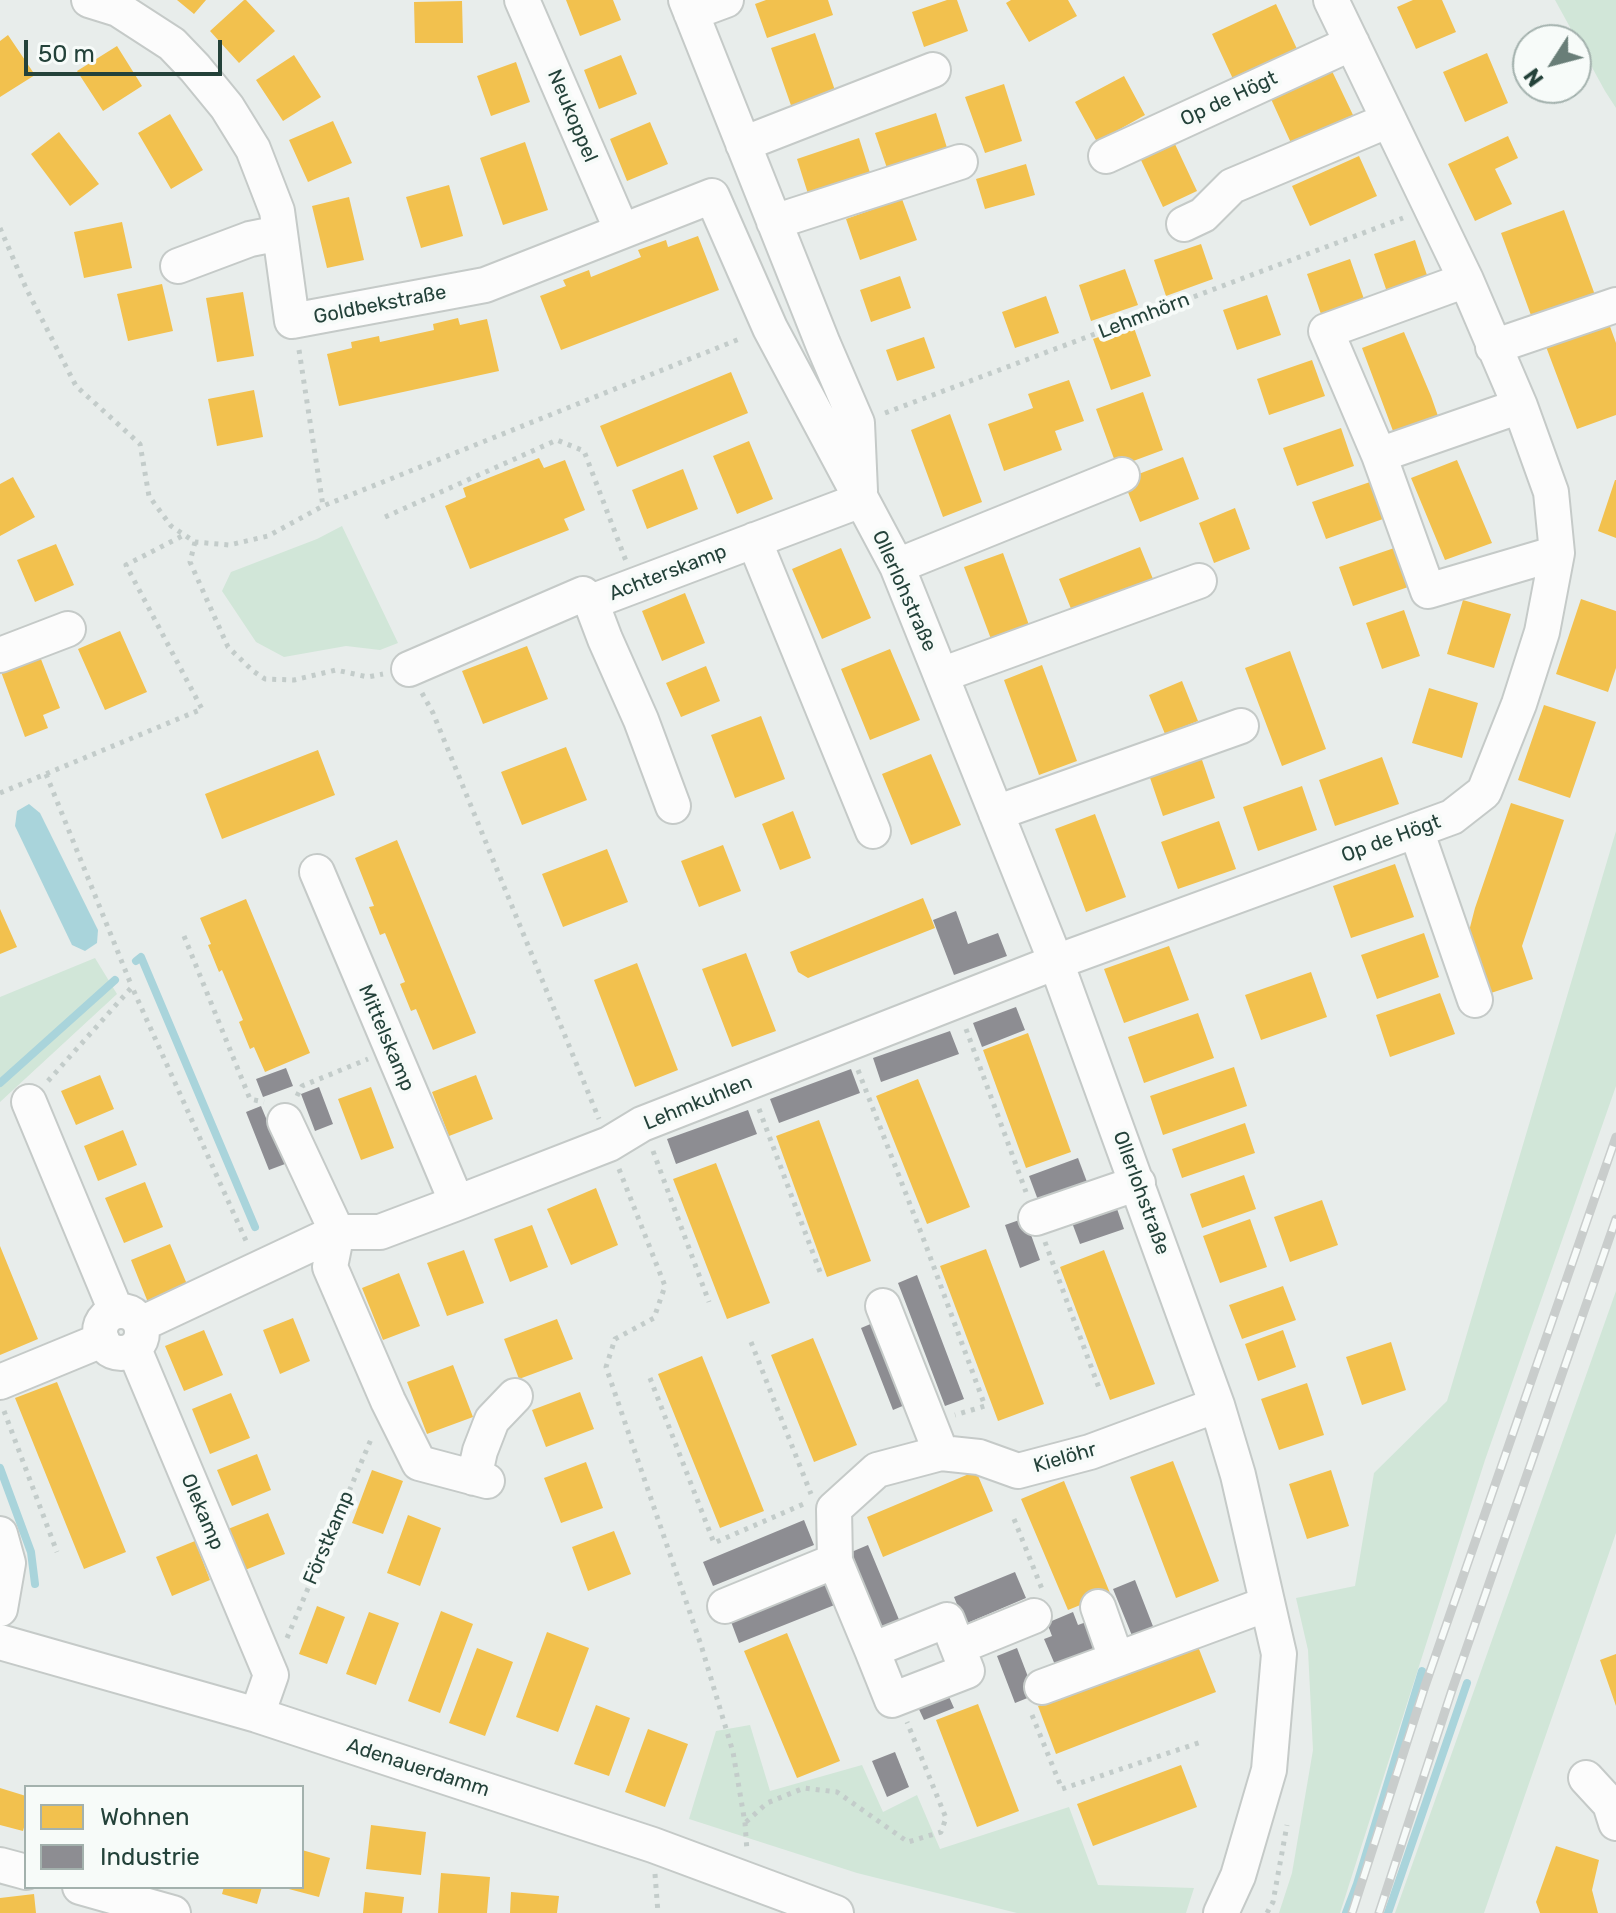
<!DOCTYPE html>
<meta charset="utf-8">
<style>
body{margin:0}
#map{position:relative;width:1616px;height:1913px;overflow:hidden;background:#e8edeb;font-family:Rubik,sans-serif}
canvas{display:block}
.legend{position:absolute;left:24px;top:1785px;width:280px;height:104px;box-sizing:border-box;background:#f7fbf9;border:2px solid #a3b1ad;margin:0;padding:10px 14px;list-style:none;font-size:24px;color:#24423a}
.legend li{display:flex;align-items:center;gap:16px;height:40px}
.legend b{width:40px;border:2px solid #a3b1ad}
.north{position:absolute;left:1512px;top:24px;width:80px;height:80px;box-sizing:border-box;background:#f7fbf9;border:2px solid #a3b1ad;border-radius:50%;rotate:234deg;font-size:22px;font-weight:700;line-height:32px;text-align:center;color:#24423a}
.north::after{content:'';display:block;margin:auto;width:28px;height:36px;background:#697e78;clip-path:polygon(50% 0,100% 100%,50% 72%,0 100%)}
.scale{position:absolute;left:24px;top:40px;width:198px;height:36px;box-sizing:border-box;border:4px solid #24423a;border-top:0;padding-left:10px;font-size:24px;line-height:28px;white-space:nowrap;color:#24423a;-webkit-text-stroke:6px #f7fbf9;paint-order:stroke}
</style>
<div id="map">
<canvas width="1616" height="1913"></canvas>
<ul class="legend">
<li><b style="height:22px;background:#f2c14e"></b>Wohnen</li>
<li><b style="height:22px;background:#8d8d92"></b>Industrie</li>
</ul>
<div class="north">N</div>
<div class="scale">50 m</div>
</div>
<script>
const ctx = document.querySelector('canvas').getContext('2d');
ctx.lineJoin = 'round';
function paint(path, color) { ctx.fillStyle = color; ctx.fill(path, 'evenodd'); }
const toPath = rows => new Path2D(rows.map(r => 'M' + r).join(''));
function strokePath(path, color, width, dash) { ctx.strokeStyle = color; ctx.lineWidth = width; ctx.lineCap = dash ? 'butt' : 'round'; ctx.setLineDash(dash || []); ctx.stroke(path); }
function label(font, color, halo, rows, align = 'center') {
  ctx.font = font + ' Rubik,sans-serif'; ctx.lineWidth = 8; ctx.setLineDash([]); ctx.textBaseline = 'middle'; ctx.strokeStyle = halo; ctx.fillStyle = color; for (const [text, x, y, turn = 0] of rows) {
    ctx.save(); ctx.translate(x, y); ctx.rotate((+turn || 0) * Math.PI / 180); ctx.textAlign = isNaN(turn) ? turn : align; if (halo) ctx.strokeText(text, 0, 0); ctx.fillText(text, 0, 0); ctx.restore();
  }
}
paint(toPath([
 [1555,0,1616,0,1616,108,1605,91],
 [342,526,398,643,380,650,346,646,284,657,256,642,222,591,231,572,317,539],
 [1616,831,1616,1086,1485,1460,1340,1913,1279,1913,1292,1873,1313,1750,1308,1650,1296,1598,1355,1586,1374,1473,1447,1401],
 [95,958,117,994,0,1102,0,997],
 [1616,1291,1616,1533,1484,1913,1395,1913],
 [750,1725,770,1791,862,1765,883,1812,917,1795,940,1849,1069,1807,1098,1885,1194,1888,1186,1913,1017,1913,857,1873,689,1819,716,1731]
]), '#d1e6d8');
paint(toPath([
 [29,804,40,813,98,930,97,943,85,951,72,945,15,826,17,811]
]), '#a9d4db');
paint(toPath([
 [177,0,206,0,194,14],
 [244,0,246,0,275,31,239,63,210,31],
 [566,0,613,0,621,20,580,36],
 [766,0,828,0,833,15,767,38,755,4],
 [947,0,957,0,968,31,924,47,912,12],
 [1011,0,1068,0,1077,16,1029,42,1006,3],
 [1413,0,1442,0,1456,32,1416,49,1397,7],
 [462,1,463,43,415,43,414,2],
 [1276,4,1297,49,1233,79,1212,34],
 [815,33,838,99,794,114,771,48],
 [8,35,35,75,0,97,0,41],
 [117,46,142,86,103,111,77,71],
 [1487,53,1508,103,1465,122,1443,72],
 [294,55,321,97,283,121,256,80],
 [621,55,637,94,599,109,584,70],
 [516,62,530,102,491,116,477,76],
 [1332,71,1353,115,1291,143,1271,99],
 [1124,76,1145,115,1097,142,1075,102],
 [1004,84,1022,141,985,153,965,97],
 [936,113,948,151,888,171,875,133],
 [170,114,203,170,171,189,138,133],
 [333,121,352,163,308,182,289,140],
 [650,122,668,164,627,181,610,139],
 [59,132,99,184,70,206,31,154],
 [1508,136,1518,158,1495,169,1512,204,1475,221,1448,164],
 [859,138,871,176,809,197,797,159],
 [525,142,548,210,503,225,480,158],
 [1174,142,1197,191,1163,207,1140,158],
 [1359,156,1377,196,1310,226,1292,186],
 [1026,164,1035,195,985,209,976,179],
 [449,185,463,236,421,248,406,197],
 [349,197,364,260,327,268,312,206],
 [902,199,917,240,860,260,846,219],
 [1564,210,1595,295,1532,318,1501,233],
 [122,222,132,268,84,278,74,232],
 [698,236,719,290,561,350,540,296,566,286,563,280,589,270,591,277,641,257,638,250,666,240,668,247],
 [1415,240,1428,278,1387,292,1374,254],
 [1201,244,1213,279,1166,296,1154,260],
 [1350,259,1365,302,1322,317,1307,274],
 [1125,269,1138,305,1091,321,1079,285],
 [900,276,911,308,871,322,860,290],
 [162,284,173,331,128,341,117,294],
 [243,292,254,356,217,362,206,298],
 [1267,295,1281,335,1237,350,1223,310],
 [1046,296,1059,333,1015,348,1002,312],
 [458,318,460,325,487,319,499,371,339,406,327,354,352,348,351,342,379,336,380,342,434,330,433,324],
 [1608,321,1616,343,1616,415,1577,429,1545,344],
 [1133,325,1151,376,1111,390,1093,339],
 [1404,332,1431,396,1438,416,1393,431,1362,348],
 [924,337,935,368,897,381,886,350],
 [1312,360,1325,396,1269,415,1257,379],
 [731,372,748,413,617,467,600,426],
 [1069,380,1084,421,1055,431,1062,450,1004,471,988,424,1033,408,1028,394],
 [254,390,263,437,217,446,208,399],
 [1143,392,1163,450,1117,467,1096,409],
 [950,414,982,502,943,517,911,430],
 [1341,428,1354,466,1297,486,1283,448],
 [749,441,773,499,737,514,713,456],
 [1183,457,1199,499,1140,522,1123,480],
 [539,458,544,468,565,460,585,510,564,519,569,530,470,569,445,506,466,497,463,488],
 [1457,460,1492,543,1445,560,1411,478],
 [683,469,698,509,647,529,632,490],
 [13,477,35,517,0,536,0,484],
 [1615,480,1616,480,1616,538,1598,531],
 [1370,482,1383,519,1326,539,1312,502],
 [1235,508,1250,549,1214,563,1199,523],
 [56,544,74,585,35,602,17,560],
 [1400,546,1414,585,1353,606,1339,567],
 [1140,547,1155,584,1074,616,1059,579],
 [841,548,871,618,822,639,792,569],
 [1003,553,1029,625,991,639,964,567],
 [685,593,705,643,662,661,642,611],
 [1581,599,1616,611,1616,668,1608,692,1556,674],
 [1463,600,1511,614,1494,668,1447,654],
 [1404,610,1420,656,1382,669,1366,623],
 [120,631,147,692,105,710,78,649],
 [527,646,548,699,483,724,462,671],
 [890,649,920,720,870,740,841,669],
 [1290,651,1326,749,1282,766,1245,668],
 [39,654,60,708,43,715,48,728,25,737,0,669],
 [1042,665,1077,761,1039,775,1004,680],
 [706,666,720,701,681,717,666,683],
 [1182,681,1198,721,1165,734,1149,695],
 [1429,688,1478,703,1462,758,1412,743],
 [1544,705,1596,722,1570,798,1518,780],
 [761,716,785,779,735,798,711,735],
 [566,747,587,800,522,825,501,772],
 [318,750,335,795,222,839,205,794],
 [931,754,961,825,911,845,882,774],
 [1200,754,1215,798,1163,816,1148,772],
 [1382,757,1399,804,1335,826,1319,780],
 [1302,786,1317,830,1258,851,1243,807],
 [1511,803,1564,820,1522,946,1533,979,1491,993,1480,961,1468,935,1475,908],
 [793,811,811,858,780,870,762,824],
 [1095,814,1126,897,1086,912,1055,829],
 [1219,821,1236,869,1178,889,1161,842],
 [397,840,476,1033,433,1050,416,1009,411,1011,400,984,405,982,385,933,380,935,375,922,369,907,374,906,355,858],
 [723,845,741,891,699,907,681,861],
 [607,849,628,902,563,927,542,874],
 [1395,864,1414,917,1351,938,1333,886],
 [923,898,935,928,808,978,798,972,790,952],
 [246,899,310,1053,265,1072,254,1047,250,1049,239,1022,243,1020,222,970,219,972,208,945,211,944,200,918],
 [0,909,17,947,0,954],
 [1424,933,1439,977,1377,999,1361,955],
 [1169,946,1189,1000,1124,1023,1104,969],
 [746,953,776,1031,732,1047,702,969],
 [637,963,678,1070,635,1087,594,980],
 [1311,972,1327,1017,1261,1040,1245,995],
 [1440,993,1455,1034,1390,1057,1376,1015],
 [1198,1013,1214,1058,1144,1083,1128,1037],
 [1028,1033,1071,1152,1026,1168,983,1050],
 [1234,1067,1247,1106,1163,1135,1150,1096],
 [100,1075,114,1109,76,1125,61,1091],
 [476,1075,493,1119,449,1136,432,1092],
 [918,1079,970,1207,927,1224,876,1096],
 [371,1087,394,1148,361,1160,338,1099],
 [819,1120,871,1261,827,1277,776,1136],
 [1245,1123,1255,1153,1182,1178,1172,1149],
 [123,1130,137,1165,98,1181,84,1146],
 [716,1163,770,1303,727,1319,673,1179],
 [1244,1175,1256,1209,1202,1228,1190,1194],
 [145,1182,163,1227,124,1243,105,1198],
 [596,1188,618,1245,571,1265,547,1209],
 [1322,1200,1338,1245,1290,1262,1274,1217],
 [1250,1219,1267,1267,1220,1283,1203,1236],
 [532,1225,548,1267,510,1282,494,1239],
 [170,1244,189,1289,149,1305,131,1260],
 [0,1246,38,1339,0,1355],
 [986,1249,1044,1404,998,1421,940,1266],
 [464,1250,484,1303,447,1316,427,1263],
 [1104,1250,1155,1384,1110,1400,1060,1267],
 [399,1273,420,1326,383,1340,362,1288],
 [1283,1286,1296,1320,1242,1339,1229,1305],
 [293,1318,310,1361,280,1374,263,1330],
 [557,1319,573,1359,519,1379,504,1339],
 [204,1330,223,1375,184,1391,165,1346],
 [1283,1330,1296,1367,1258,1381,1245,1344],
 [813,1338,857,1445,814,1462,771,1355],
 [1391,1342,1406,1390,1362,1405,1346,1357],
 [702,1356,764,1511,720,1528,658,1374],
 [453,1365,473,1417,427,1434,407,1382],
 [57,1382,126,1552,84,1569,15,1398],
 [1307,1383,1324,1435,1279,1450,1261,1399],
 [580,1392,594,1429,546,1447,532,1410],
 [231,1393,250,1438,210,1454,192,1409],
 [257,1454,271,1490,232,1506,217,1470],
 [1173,1461,1219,1581,1176,1598,1130,1477],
 [586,1462,603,1508,561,1523,544,1478],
 [372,1470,403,1481,383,1534,352,1523],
 [1331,1470,1349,1526,1307,1539,1289,1484],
 [976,1471,993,1511,883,1557,867,1517],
 [1064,1481,1110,1593,1068,1610,1021,1499],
 [268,1513,285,1554,245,1570,228,1529],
 [408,1515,441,1528,420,1586,387,1573],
 [614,1531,631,1574,588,1591,572,1547],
 [195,1541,210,1580,172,1596,156,1557],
 [317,1606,345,1617,327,1664,299,1654],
 [441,1611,473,1624,440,1713,408,1701],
 [369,1612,399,1623,376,1685,346,1674],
 [547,1632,589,1648,558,1732,516,1717],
 [787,1633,840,1761,797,1778,744,1651],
 [1197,1644,1216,1692,1056,1754,1038,1706],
 [477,1648,513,1662,485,1736,449,1723],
 [1616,1654,1616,1706,1600,1660],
 [978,1704,1019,1811,977,1827,936,1720],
 [596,1705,630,1718,609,1776,574,1764],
 [648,1729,688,1744,665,1807,625,1792],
 [1181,1765,1197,1807,1093,1846,1077,1804],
 [0,1788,26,1796,26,1820,23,1831,0,1825],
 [371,1825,426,1832,421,1875,366,1869],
 [1556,1846,1599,1860,1592,1890,1598,1913,1540,1913,1536,1902],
 [302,1850,330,1858,319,1897,285,1888,302,1887],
 [441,1873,490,1877,487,1913,438,1913],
 [224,1887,262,1887,257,1904,222,1894],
 [365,1892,404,1897,402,1913,363,1913],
 [511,1892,559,1896,557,1913,510,1913],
 [34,1894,36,1913,0,1913,0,1898]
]), '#f2c14e');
paint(toPath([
 [956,911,968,944,998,933,1007,956,954,975,933,920],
 [1016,1007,1025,1030,982,1047,973,1023],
 [950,1031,959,1054,881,1082,873,1058],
 [286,1068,293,1086,263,1097,256,1079],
 [851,1069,860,1093,779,1123,770,1099],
 [319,1087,333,1124,315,1131,301,1094],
 [261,1106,285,1164,269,1170,246,1112],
 [748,1110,757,1134,676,1164,667,1139],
 [1078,1158,1087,1182,1038,1200,1029,1176],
 [1115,1203,1124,1229,1080,1244,1071,1220],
 [1025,1218,1040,1260,1020,1268,1005,1225],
 [917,1275,964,1399,945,1406,898,1283],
 [880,1320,912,1402,893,1410,861,1328],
 [804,1520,814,1545,713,1586,703,1562],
 [868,1545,900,1622,881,1630,849,1553],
 [1015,1572,1026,1598,965,1624,954,1597],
 [827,1580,837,1604,739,1643,730,1619],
 [1135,1580,1156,1634,1135,1643,1113,1589],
 [1073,1612,1078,1625,1089,1621,1101,1649,1056,1667,1044,1639,1052,1636,1047,1623],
 [1017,1648,1035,1695,1015,1703,997,1656],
 [946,1690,954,1708,924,1720,916,1703],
 [895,1752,909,1787,887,1797,872,1761]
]), '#8d8d92');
strokePath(toPath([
 [136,961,141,957,255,1227],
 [0,1083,115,980],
 [0,1468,31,1552,35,1584],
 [1346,1913,1357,1884,1422,1671],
 [1388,1913,1467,1683]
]), '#a9d4db', 8);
const minor = toPath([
 [89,0,118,9,172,44,195,68,227,107,253,149,277,211,292,321,485,285,712,196,770,328,897,566,1056,962,1217,1405,1238,1475,1279,1654,1269,1770,1238,1876,1221,1913],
 [522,0,622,231],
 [686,0,823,344,857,423,860,491],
 [691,13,726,0],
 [743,144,933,70],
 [1106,156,1352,43],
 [774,222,960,162],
 [1184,224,1203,215,1232,186,1389,120],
 [178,266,250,239,280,233],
 [1493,347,1616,305],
 [1520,406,1379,455,1428,591,1557,553],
 [1379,455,1326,331,1466,280],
 [754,540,873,831],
 [897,566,1122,475],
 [0,655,68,629],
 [409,669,583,594,591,602],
 [941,675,1199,581],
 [673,806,641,720,605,639,591,602,861,500],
 [996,813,1241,726],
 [1416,830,1475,1000],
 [317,872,457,1203],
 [29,1102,116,1311],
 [285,1121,337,1232],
 [1036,1218,1138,1183],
 [337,1232,330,1267,388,1401,419,1463,487,1481],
 [883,1306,941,1453],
 '100 1332a21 21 0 1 1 42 0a21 21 0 1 1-42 0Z',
 [141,1324,337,1232,380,1232,457,1203,609,1144,642,1124,1056,962,1452,817,1484,792,1519,704,1542,632,1557,553,1551,492,1520,406,1466,280,1331,0],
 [134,1349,271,1675,257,1715],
 [0,1382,102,1340],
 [474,1478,480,1451,492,1420,515,1396],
 [0,1534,8,1563,0,1609],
 [725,1606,835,1561],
 [1098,1607,1116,1658],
 [947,1620,967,1671,892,1700,872,1650,947,1620],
 [0,1642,257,1715,653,1845,836,1913],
 [958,1647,1034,1616],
 [872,1650,835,1561,834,1509,877,1470,941,1453,979,1457,1018,1471,1090,1452,1217,1405],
 [1042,1687,1267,1604],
 [1586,1778,1610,1804,1616,1823],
 [0,1865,26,1872],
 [80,1887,173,1913]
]);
strokePath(minor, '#c5cac8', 38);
strokePath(toPath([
 [0,228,26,288,76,386,140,444,149,496,171,526,195,542,229,545,268,536,323,506,742,338],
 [299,350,323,506],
 [885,413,1403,218],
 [385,517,557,440,584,451,626,561],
 [195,542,190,562,228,647,253,671,265,679,294,680,336,670,368,677,383,674],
 [422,693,433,713,599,1119],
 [46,774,132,987],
 [0,793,202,709,126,565,184,535],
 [184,936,250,1099,264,1102],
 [966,1029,1026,1192],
 [858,1070,925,1243,985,1406,955,1415],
 [48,1081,132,987,247,1243],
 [297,1096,302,1086,368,1059],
 [759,1109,820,1272],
 [653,1151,709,1302],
 [619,1169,665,1286,654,1318,615,1339,606,1367,701,1645,733,1752,745,1823,747,1851],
 [1045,1242,1099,1388],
 [751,1342,811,1494],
 [650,1378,714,1543,806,1503],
 [4,1411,57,1552],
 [1014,1519,1042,1589],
 [287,1638,372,1437],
 [1032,1715,1062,1789,1201,1742],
 [746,1822,767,1803,804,1788,837,1792,908,1842,941,1832,946,1818,907,1722],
 [655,1874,658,1913],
 [1267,1913,1273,1902,1287,1825]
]), '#c3ccca', 5, [4, 6]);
strokePath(minor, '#fcfcfc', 34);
const rail = toPath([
 [1352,1913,1425,1686,1616,1137],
 [1379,1913,1452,1690,1616,1219]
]);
strokePath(rail, '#c9cdcc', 9);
strokePath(rail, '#f7fbf9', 6, [18]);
label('20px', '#24423a', '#f7fbf9', [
 ["Op de Högt",1229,99,-25],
 ["Neukoppel",572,116,67],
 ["Goldbekstraße",380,305,-11],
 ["Lehmhörn",1144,316,-21],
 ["Achterskamp",668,573,-21],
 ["Ollerlohstraße",904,591,66],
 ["Op de Högt",1391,839,-20],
 ["Mittelskamp",386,1038,67],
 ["Lehmkuhlen",698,1103,-22],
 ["Ollerlohstraße",1141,1193,70],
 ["Kielöhr",1065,1458,-16],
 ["Olekamp",202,1512,67],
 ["Förstkamp",329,1538,-67],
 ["Adenauerdamm",418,1768,18]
]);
</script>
